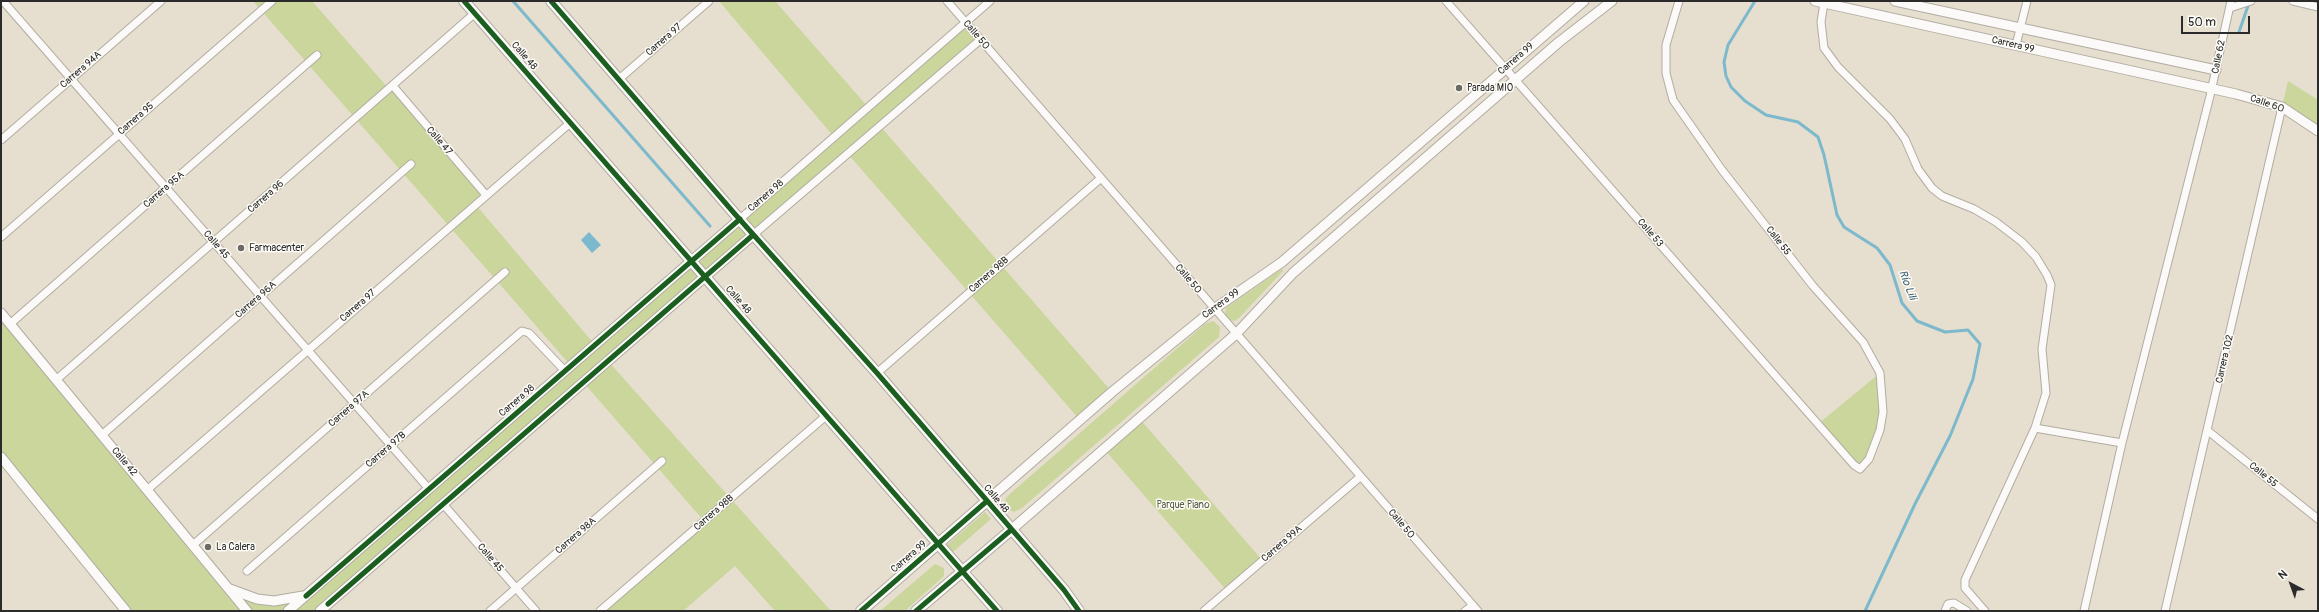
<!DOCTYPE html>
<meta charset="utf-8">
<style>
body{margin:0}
#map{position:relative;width:2319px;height:612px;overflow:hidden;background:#e6dece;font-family:Pangolin,sans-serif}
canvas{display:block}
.frame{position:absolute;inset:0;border:2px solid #2b2b2b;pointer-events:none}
.north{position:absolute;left:2271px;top:564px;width:40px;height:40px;-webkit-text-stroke:3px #fdfcf7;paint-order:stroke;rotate:319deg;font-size:11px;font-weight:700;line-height:16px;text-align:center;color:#2b2b2b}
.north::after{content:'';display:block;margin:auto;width:14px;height:18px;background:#2b2b2b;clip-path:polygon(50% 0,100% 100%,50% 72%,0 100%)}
.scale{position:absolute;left:2181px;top:16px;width:69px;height:18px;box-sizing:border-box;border:2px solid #2b2b2b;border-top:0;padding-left:5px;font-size:12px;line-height:14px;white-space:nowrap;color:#2b2b2b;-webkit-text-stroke:3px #fdfcf7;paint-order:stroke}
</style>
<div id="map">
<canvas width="2319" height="612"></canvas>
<div class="frame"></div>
<div class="north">N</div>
<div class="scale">50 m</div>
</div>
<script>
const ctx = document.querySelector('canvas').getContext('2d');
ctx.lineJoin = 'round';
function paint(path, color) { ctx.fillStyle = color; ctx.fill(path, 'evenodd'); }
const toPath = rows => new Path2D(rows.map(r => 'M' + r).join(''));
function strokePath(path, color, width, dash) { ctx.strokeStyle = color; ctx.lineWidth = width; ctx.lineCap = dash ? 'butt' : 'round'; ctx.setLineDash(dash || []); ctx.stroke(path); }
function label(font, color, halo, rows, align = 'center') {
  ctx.font = font + ' Pangolin,sans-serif'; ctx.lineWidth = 3; ctx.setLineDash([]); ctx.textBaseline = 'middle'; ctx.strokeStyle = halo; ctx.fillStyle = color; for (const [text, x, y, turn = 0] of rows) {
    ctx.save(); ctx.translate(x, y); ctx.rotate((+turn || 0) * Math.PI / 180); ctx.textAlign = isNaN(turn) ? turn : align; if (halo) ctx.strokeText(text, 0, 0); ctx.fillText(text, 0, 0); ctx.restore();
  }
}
paint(toPath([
 [253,1,312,1,389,89,393,86,486,195,476,205,595,345,834,137,719,1,775,1,868,107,965,22,980,40,880,126,1112,392,1080,420,848,154,608,361,831,611,775,611,735,566,683,611,600,611,704,521,583,382,323,611,126,611,1,457,1,313,227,587,258,599,306,596,571,366],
 [2288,81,2318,100,2318,131,2282,107],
 [1282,269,1283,271,1238,319,1234,321,1227,319,1225,315,1226,308],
 [1213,321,1220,327,1219,337,1022,508,1014,512,1008,509,1005,503,1006,498,1011,493,1205,324],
 [1880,373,1883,412,1875,445,1860,469,1818,424],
 [1139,418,1262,560,1227,591,1104,449],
 [985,512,991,519,953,552,947,545],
 [935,564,944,568,944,576,905,611,880,611]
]), '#cad69c');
paint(toPath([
 [589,232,601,245,592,253,581,240]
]), '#7cb9cd');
strokePath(toPath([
 [513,1,710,226],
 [1755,1,1728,45,1724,62,1726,76,1731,87,1745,101,1766,115,1798,122,1818,137,1824,155,1837,215,1844,227,1877,248,1890,265,1902,303,1917,321,1945,332,1968,330,1980,344,1973,379,1950,436,1915,504,1865,611],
 [2239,32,2249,3]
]), '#7cb9cd', 3);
const minor = toPath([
 [3,1,429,489],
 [947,1,1478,611],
 [1446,1,1854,465,1860,469,1869,459,1880,430,1883,412,1880,373,1863,342,1813,286,1722,170,1673,100,1666,73,1666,45,1679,1],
 [2293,1,2318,7],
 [1824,3,1821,22,1824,48,1838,67,1890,119,1905,139,1918,169,1932,188,1942,196,1974,209,1996,222,2022,242,2036,257,2047,275,2051,285,2042,349,2046,393,2035,428],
 [2230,8,2251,1],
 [2016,45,2027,1],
 [618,80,709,1],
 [393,86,486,195],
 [1,140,161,1],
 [740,219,990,1],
 [753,235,980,40],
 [1,237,272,1],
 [10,324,317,55],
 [877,373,1101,178],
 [56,380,475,13],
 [2208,431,2318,519],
 [102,435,411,164],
 [147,490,570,123],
 [443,504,536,611],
 [193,545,505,272],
 [247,571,522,331,529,333,565,371],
 [490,611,662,461],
 [600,611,827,415],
 [1204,611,1360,477],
 [1465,611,1473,605],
 [1945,611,1948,604,1954,603,1967,611],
 [1985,611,1965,588,1965,580,2035,428,2122,443],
 [2084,611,2122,443,2210,96,2231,1],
 [2165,611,2282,107]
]);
const tertiary = toPath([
 [1815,1,2236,94,2282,107,2318,131],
 [1895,1,2216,70],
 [1,313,247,611],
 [1,457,126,611],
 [987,501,1112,392,1214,309,1282,262,1584,1],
 [1011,530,1236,334,1293,273,1559,42,1612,1],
 [230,589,257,599,274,601,303,596],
 [288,611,740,219],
 [320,611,753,235]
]);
const secondary = toPath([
 [464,1,997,611],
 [551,1,734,213,877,373,1064,590,1079,611],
 [861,611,987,501],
 [916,611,1011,530]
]);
strokePath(minor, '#b2aca2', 9);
strokePath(tertiary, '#b2aca2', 11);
strokePath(secondary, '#b2aca2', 12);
strokePath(minor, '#fbfaf8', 7);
strokePath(tertiary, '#fbfaf8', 9);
strokePath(secondary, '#fbfaf8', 10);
strokePath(toPath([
 [464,1,997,611],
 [551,1,734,213,877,373,1064,590,1079,611],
 [306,596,740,219],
 [328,604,753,235],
 [861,611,987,501],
 [916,611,1011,530]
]), '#1b5e20', 5);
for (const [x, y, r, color] of [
 [1459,88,4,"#6c6a64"],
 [241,248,4,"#6c6a64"],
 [208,547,4,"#6c6a64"]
]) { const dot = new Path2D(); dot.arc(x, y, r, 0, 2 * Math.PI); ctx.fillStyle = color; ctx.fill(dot); strokePath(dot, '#fdfcf7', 1.5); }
label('10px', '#2b2b2b', '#fdfcf7', [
 ["Calle 50",976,35,49],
 ["Carrera 97",664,40,-41],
 ["Carrera 99",2013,45,13],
 ["Calle 48",524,56,49],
 ["Calle 62",2219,57,-78],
 ["Carrera 99",1516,59,-41],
 ["Carrera 94A",81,70,-41],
 ["Calle 60",2267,104,19],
 ["Carrera 95",136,119,-41],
 ["Calle 47",439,141,49],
 ["Carrera 95A",164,190,-41],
 ["Carrera 98",766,196,-41],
 ["Carrera 96",266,197,-41],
 ["Calle 53",1650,233,49],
 ["Calle 55",1778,241,52],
 ["Calle 45",216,245,49],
 ["Carrera 98B",989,275,-41],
 ["Calle 50",1188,279,49],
 ["Carrera 96A",256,300,-41],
 ["Calle 48",738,300,49],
 ["Carrera 99",1221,304,-36],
 ["Carrera 97",358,306,-41],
 ["Carrera 102",2225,359,-77],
 ["Carrera 98",517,401,-41],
 ["Carrera 97A",349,409,-41],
 ["Carrera 97B",386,450,-41],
 ["Calle 42",124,462,50],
 ["Calle 55",2263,475,39],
 ["Calle 48",996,499,50],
 ["Carrera 98B",714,513,-41],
 ["Calle 50",1401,524,49],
 ["Carrera 98A",576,536,-41],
 ["Carrera 99A",1282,544,-41],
 ["Carrera 99",909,557,-41],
 ["Calle 45",490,558,49]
]);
label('10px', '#2b2b2b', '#fdfcf7', [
 ["Parada MIO",1467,88],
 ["Farmacenter",249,248],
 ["La Calera",216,547]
], 'left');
label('10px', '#545c41', '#fdfcf7', [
 ["Parque Piano",1183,505]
]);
label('italic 11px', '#395d6c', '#fdfcf7', [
 ["Río Lili",1907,285,69]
]);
</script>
